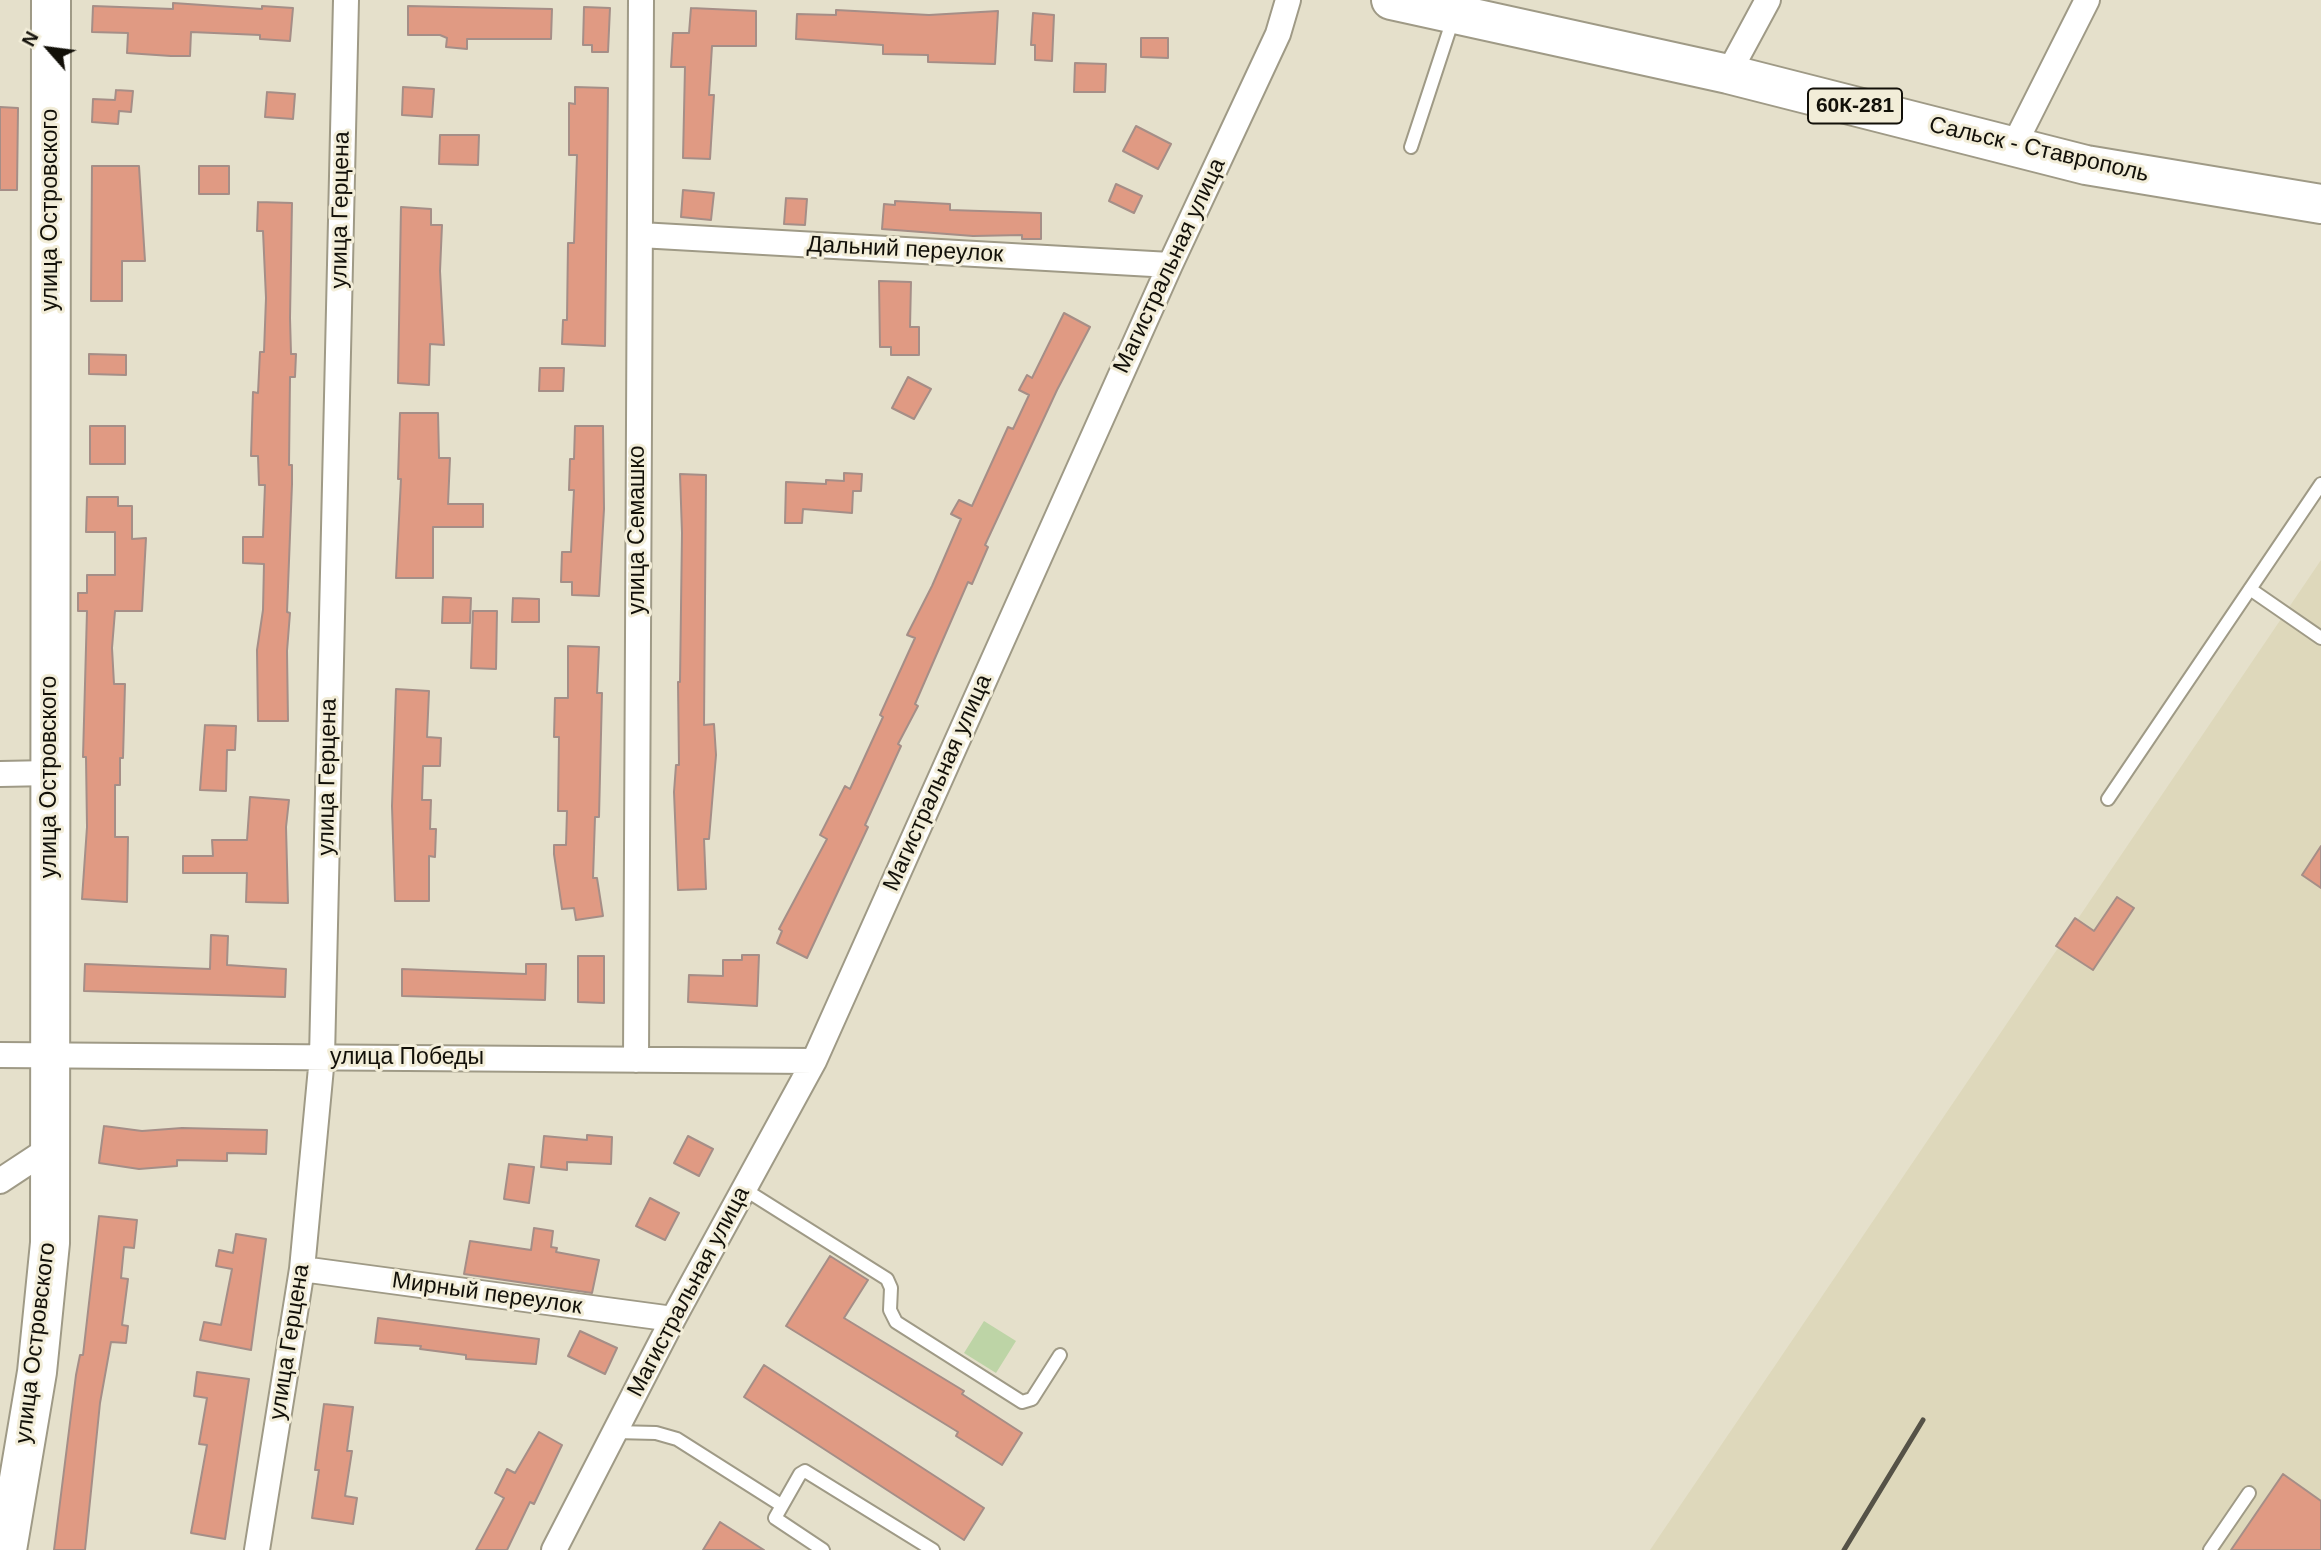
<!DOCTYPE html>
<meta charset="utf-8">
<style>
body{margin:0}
#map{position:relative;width:2321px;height:1550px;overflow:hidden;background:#e5e0cb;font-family:Helvetica,sans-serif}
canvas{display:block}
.north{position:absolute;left:14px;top:14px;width:70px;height:70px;-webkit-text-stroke:5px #f2edd8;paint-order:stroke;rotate:298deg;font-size:19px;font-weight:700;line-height:28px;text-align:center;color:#121009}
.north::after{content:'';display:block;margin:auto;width:24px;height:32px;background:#121009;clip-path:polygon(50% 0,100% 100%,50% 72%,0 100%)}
</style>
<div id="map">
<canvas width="2321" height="1550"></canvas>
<div class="north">N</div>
</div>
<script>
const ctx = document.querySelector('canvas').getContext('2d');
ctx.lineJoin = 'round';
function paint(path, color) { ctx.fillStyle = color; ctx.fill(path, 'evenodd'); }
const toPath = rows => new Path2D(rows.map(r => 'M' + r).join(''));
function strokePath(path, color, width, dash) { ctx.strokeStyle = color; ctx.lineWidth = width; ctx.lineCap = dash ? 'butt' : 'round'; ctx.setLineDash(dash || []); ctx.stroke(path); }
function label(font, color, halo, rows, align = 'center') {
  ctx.font = font + ' Helvetica,sans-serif'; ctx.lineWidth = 6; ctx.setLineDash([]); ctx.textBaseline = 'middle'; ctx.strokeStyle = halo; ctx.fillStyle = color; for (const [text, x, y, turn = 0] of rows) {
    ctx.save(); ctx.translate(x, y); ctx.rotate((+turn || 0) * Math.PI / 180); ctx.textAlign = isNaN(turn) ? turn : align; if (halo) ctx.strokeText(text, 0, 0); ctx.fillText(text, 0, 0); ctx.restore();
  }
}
paint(toPath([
 [2321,560,2321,1550,1650,1550]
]), '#ded8bb');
paint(toPath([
 [984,1321,1016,1341,996,1373,964,1353]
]), '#bdd4a6');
const building = toPath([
 [173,3,262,9,262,6,293,8,290,41,260,39,260,35,191,32,190,56,171,56,127,53,128,33,92,32,93,6,173,9,173,3],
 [408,6,552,9,551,39,467,39,467,49,446,47,447,38,440,35,408,35,408,6],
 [584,7,610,8,608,52,592,52,592,45,583,45,584,7],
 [691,8,756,11,756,46,712,46,709,95,714,95,710,159,683,158,685,67,671,67,673,33,689,33,691,8],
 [836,10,929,15,998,11,995,64,928,62,928,55,883,54,883,45,796,39,797,14,836,15,836,10],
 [1033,13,1054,15,1052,61,1035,60,1035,45,1031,45,1033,13],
 [1141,38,1168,38,1168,58,1141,57,1141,38],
 [1075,63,1106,64,1105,92,1074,92,1075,63],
 [403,87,434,89,432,117,402,115,403,87],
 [575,87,608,88,605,346,562,344,563,320,567,320,568,243,574,243,577,155,569,155,569,103,575,104,575,87],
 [116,90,133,91,131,112,119,111,118,124,92,122,93,99,115,100,116,90],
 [267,92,295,94,293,119,265,117,267,92],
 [0,107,18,108,17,190,0,190,0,107],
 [1136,126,1171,144,1158,169,1123,151,1136,126],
 [440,135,479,135,478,165,439,164,440,135],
 [92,166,139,166,145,261,122,261,122,301,91,301,92,166],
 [199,166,229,166,229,194,199,194,199,166],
 [1116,184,1142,196,1134,213,1109,201,1116,184],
 [683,190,714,193,711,220,681,217,683,190],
 [786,198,807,199,805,225,784,224,786,198],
 [895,201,950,204,950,210,1041,213,1041,239,1022,239,1022,235,973,236,882,229,884,204,895,205,895,201],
 [258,202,292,203,290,318,291,354,296,354,295,377,290,377,289,465,292,465,292,484,287,612,290,613,287,651,288,721,258,721,257,650,263,610,264,564,243,563,243,537,263,537,265,485,259,485,258,456,251,456,253,392,258,393,260,352,264,352,266,298,263,231,257,231,258,202],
 [401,207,431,209,431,225,442,225,440,271,444,345,430,344,429,385,398,383,401,207],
 [879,281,911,282,910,327,919,327,919,355,891,355,891,347,880,347,879,281],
 [1064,313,1090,327,1057,390,985,545,988,547,972,584,968,582,915,704,918,706,898,744,901,746,865,825,868,827,807,958,777,943,782,931,779,929,827,839,820,835,845,786,850,789,883,717,880,715,915,638,907,635,932,586,961,519,951,514,959,500,972,506,1008,427,1013,429,1029,395,1019,390,1027,375,1032,378,1064,313],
 [89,354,126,355,126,375,89,374,89,354],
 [540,368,564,368,563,391,539,391,540,368],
 [908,377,931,389,914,419,892,408,908,377],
 [400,413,438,413,439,458,450,458,448,504,483,504,483,527,433,527,433,578,396,578,401,479,398,479,400,413],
 [90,426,125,426,125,464,90,464,90,426],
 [575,426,603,426,604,509,599,596,572,595,572,582,561,582,562,552,571,552,574,490,569,490,570,459,574,459,575,426],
 [844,473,862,474,861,491,853,491,852,513,803,509,802,523,785,523,786,482,826,484,826,480,844,481,844,473],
 [680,474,706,475,704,725,714,724,716,755,709,839,704,839,706,889,678,890,674,792,676,765,679,765,678,682,680,682,682,533,680,474],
 [87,497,118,497,118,506,132,506,132,539,146,538,142,611,115,611,112,648,114,684,125,684,123,758,120,758,120,785,115,785,115,837,128,837,127,902,82,899,87,827,86,757,83,757,87,611,78,611,78,593,87,593,87,575,115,575,115,532,86,532,87,497],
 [443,597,471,598,470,623,442,623,443,597],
 [513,598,539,599,539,622,512,622,513,598],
 [473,611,497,611,496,669,471,668,473,611],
 [568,646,599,647,597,693,602,693,599,817,595,817,593,878,597,878,603,916,576,920,574,908,562,909,554,854,554,845,566,845,567,811,558,811,559,737,554,737,555,698,568,698,568,646],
 [396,689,429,691,427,737,441,738,440,766,423,766,422,800,431,800,430,829,436,829,435,857,429,856,429,901,395,901,392,806,396,689],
 [205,725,236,726,235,750,227,750,226,791,200,790,205,725],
 [250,797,289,800,286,827,288,903,246,902,247,873,183,873,183,856,213,856,212,840,247,840,250,797],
 [2321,846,2321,888,2302,875,2321,846],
 [2117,897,2134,908,2093,970,2056,946,2075,918,2094,931,2117,897],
 [211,935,228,936,227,965,286,969,285,997,84,991,85,964,210,969,211,935],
 [742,955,759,955,757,1006,688,1002,689,975,723,976,723,960,742,960,742,955],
 [578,956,604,956,604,1003,578,1002,578,956],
 [526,964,546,964,545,1000,402,996,402,969,526,974,526,964],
 [104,1126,142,1131,182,1128,267,1130,266,1154,227,1153,227,1161,177,1160,177,1166,139,1169,99,1163,104,1126],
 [587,1135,612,1137,611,1164,567,1162,567,1170,541,1167,544,1136,587,1140,587,1135],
 [688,1136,713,1149,699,1176,674,1163,688,1136],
 [509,1164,534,1167,529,1203,504,1199,509,1164],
 [650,1198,679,1213,665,1240,636,1226,650,1198],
 [99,1216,137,1220,134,1248,124,1247,121,1278,128,1279,122,1325,128,1326,126,1343,111,1342,100,1403,85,1550,54,1550,76,1375,80,1355,83,1355,99,1216],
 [534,1228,553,1231,551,1247,557,1248,556,1252,599,1260,592,1293,464,1274,470,1241,531,1250,534,1228],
 [236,1234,266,1239,251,1350,200,1340,204,1322,221,1325,232,1269,216,1266,219,1250,233,1253,236,1234],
 [830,1256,868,1280,844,1318,964,1391,962,1394,1022,1433,1002,1465,956,1436,958,1432,786,1326,830,1256],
 [378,1318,539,1339,536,1364,466,1359,466,1355,420,1349,421,1346,375,1343,378,1318],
 [580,1331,617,1348,605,1374,568,1356,580,1331],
 [764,1365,984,1508,964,1540,744,1397,764,1365],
 [197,1372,249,1379,225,1539,191,1533,207,1445,199,1444,207,1398,194,1396,197,1372],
 [324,1404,353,1407,347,1451,352,1451,345,1496,357,1498,353,1524,312,1518,319,1470,315,1470,324,1404],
 [539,1432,562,1445,534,1504,530,1502,507,1550,476,1550,504,1498,495,1493,507,1469,515,1473,539,1432],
 [2283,1474,2321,1501,2321,1550,2231,1550,2283,1474],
 [720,1522,764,1550,703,1550,720,1522]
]);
paint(building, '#e09a83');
strokePath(building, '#a58e87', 2);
const lane = toPath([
 [1411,147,1453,19],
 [2250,589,2321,638],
 [2108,799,2321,484],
 [744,1189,887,1279,891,1288,890,1310,896,1322,1022,1402,1032,1399,1060,1355],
 [615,1432,656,1433,677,1439,781,1505],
 [823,1550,775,1518,800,1474,805,1471,933,1550],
 [2210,1550,2249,1493]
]);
const street = toPath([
 [1728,74,1768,0],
 [2013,147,2087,0],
 [640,235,1170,265],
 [0,774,50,773],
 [0,1055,814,1061],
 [636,1060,641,0],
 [0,1181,50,1148],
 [302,1269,673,1319],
 [257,1550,302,1269,322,1057,346,0],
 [554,1550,673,1319,814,1061,1170,265,1278,34,1288,0]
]);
const primary = toPath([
 [1391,0,1728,74,2086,165,2321,204],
 [7,1550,37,1372,50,1243,51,0]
]);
strokePath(lane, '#9f9a86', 16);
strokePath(street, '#9f9a86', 28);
strokePath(primary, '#9f9a86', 42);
strokePath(lane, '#fff', 12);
strokePath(street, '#fff', 24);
strokePath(primary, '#fff', 38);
strokePath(toPath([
 [1844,1550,1923,1420]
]), '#555247', 5);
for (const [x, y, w] of [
 [1855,106,94]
]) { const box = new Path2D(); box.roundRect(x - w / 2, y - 17.5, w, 35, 5); ctx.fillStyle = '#f2edd8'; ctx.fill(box); strokePath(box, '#121009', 2); }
label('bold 21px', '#121009', null, [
 ["60К-281",1855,106]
]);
label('23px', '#121009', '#f2edd8', [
 ["Сальск - Ставрополь",2039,150,13],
 ["улица Островского",51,210,-90],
 ["улица Герцена",341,210,-89],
 ["Дальний переулок",905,250,3],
 ["Магистральная улица",1170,266,-65],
 ["улица Семашко",638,530,-90],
 ["улица Островского",50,777,-90],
 ["улица Герцена",328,777,-89],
 ["Магистральная улица",938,783,-66],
 ["улица Победы",407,1058],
 ["Магистральная улица",689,1292,-62],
 ["Мирный переулок",487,1294,8],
 ["улица Герцена",290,1342,-81],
 ["улица Островского",36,1343,-83]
]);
</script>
